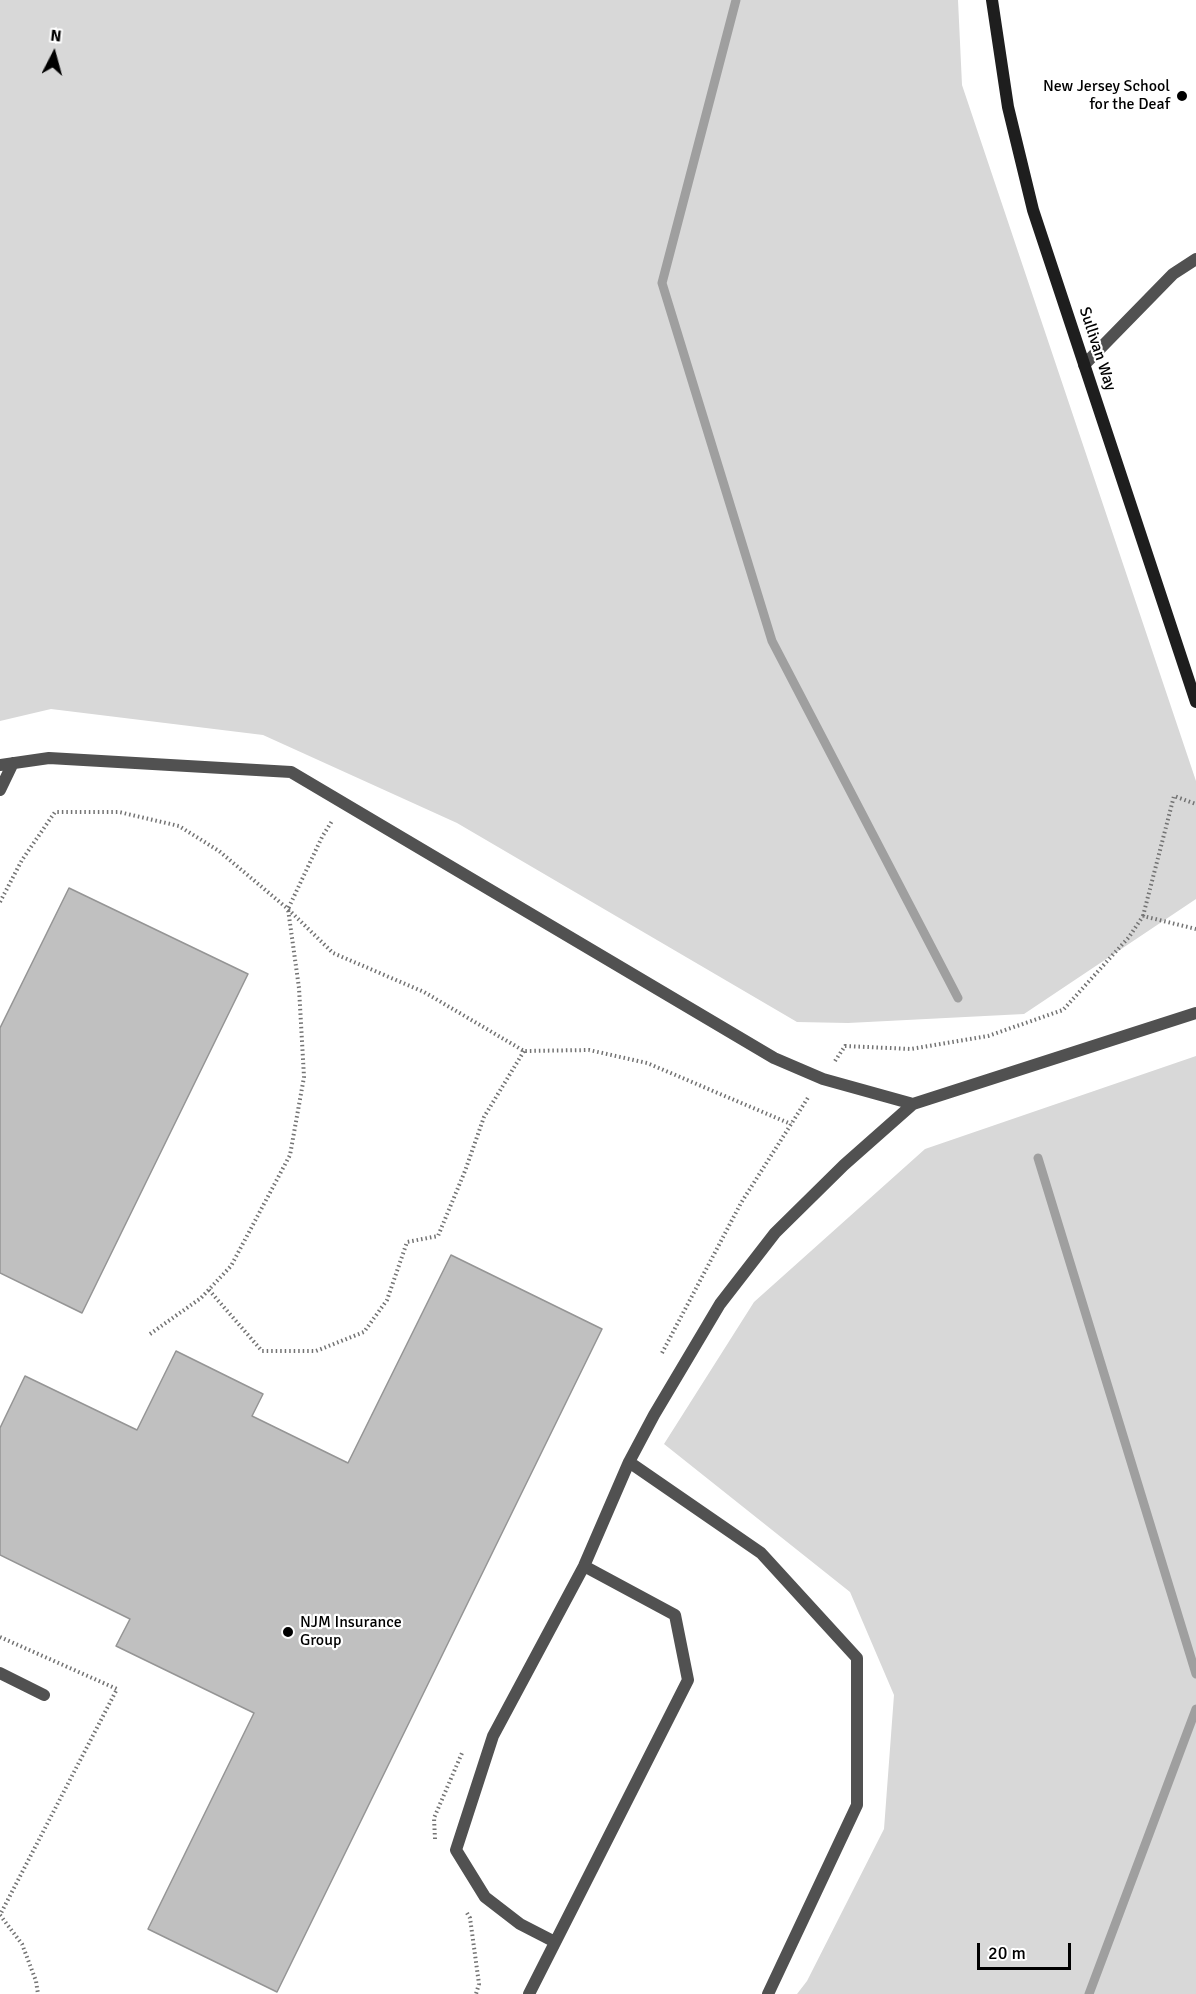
<!DOCTYPE html>
<style>
body{margin:0}
#map{position:relative;width:1196px;height:1994px;overflow:hidden;background:#fff;font-family:Signika,sans-serif}
canvas{display:block}
.north{position:absolute;left:24px;top:24px;width:60px;height:60px;-webkit-text-stroke:4px #fff;paint-order:stroke;rotate:6deg;font-size:16px;font-weight:700;line-height:24px;text-align:center;color:#000}
.north::after{content:'';display:block;margin:auto;width:21px;height:27px;background:#000;clip-path:polygon(50% 0,100% 100%,50% 72%,0 100%)}
.scale{position:absolute;left:977px;top:1943px;width:94px;height:27px;box-sizing:border-box;border:3px solid #000;border-top:0;padding-left:8px;font-size:18px;line-height:21px;white-space:nowrap;color:#000;-webkit-text-stroke:4px #fff;paint-order:stroke}
</style>
<div id="map">
<canvas width="1196" height="1994"></canvas>
<div class="north">N</div>
<div class="scale">20 m</div>
</div>
<script>
const ctx = document.querySelector('canvas').getContext('2d');
ctx.lineJoin = 'round';
function paint(path, color) { ctx.fillStyle = color; ctx.fill(path, 'evenodd'); }
const toPath = rows => new Path2D(rows.map(r => 'M' + r).join(''));
function strokePath(path, color, width, dash) { ctx.strokeStyle = color; ctx.lineWidth = width; ctx.lineCap = dash ? 'butt' : 'round'; ctx.setLineDash(dash || []); ctx.stroke(path); }
function label(font, color, halo, rows, align = 'center') {
  ctx.font = font + ' Signika,sans-serif'; ctx.lineWidth = 4.5; ctx.setLineDash([]); ctx.textBaseline = 'middle'; ctx.strokeStyle = halo; ctx.fillStyle = color; for (const [text, x, y, turn = 0] of rows) {
    ctx.save(); ctx.translate(x, y); ctx.rotate((+turn || 0) * Math.PI / 180); ctx.textAlign = isNaN(turn) ? turn : align; if (halo) ctx.strokeText(text, 0, 0); ctx.fillText(text, 0, 0); ctx.restore();
  }
}
paint(toPath([
 [0,0,958,0,962,85,1196,781,1196,899,1024,1014,848,1023,797,1022,457,823,263,735,51,709,0,721],
 [1196,1056,1196,1994,797,1994,807,1981,884,1829,894,1695,850,1592,664,1444,754,1302,925,1149]
]), '#d8d8d8');
strokePath(toPath([
 [736,0,662,283,772,641,958,998],
 [1038,1158,1196,1674],
 [1089,1994,1196,1709]
]), '#9f9f9f', 9);
const building = toPath([
 [69,888,248,974,82,1313,0,1273,0,1028,69,888],
 [451,1255,602,1329,277,1992,148,1929,254,1713,116,1646,130,1619,0,1555,0,1428,25,1376,137,1430,176,1351,263,1394,252,1416,348,1463,451,1255]
]);
paint(building, '#c0c0c0');
strokePath(building, '#959595', 1.5);
strokePath(toPath([
 [0,902,22,860,55,812,119,812,179,826,219,851,288,909,333,953,424,992,524,1051,589,1050,647,1063,791,1124],
 [1143,916,1174,796,1196,804],
 [835,1061,845,1046,911,1049,988,1036,1063,1010,1129,937,1143,916,1196,929],
 [209,1290,262,1351,316,1351,364,1332,387,1300,407,1242,438,1236,465,1171,484,1117,524,1051],
 [150,1334,201,1298,231,1266,290,1155,304,1077,299,988,288,909,322,837,332,821],
 [662,1353,741,1203,809,1096],
 [0,1637,117,1689,0,1915],
 [435,1839,434,1818,462,1753],
 [467,1913,470,1918,479,1984,476,1994],
 [0,1915,22,1944,36,1981,38,1994]
]), '#737373', 4, [1.5, 3]);
strokePath(toPath([
 [0,765,49,758,291,772,774,1058,823,1079,913,1104,1196,1013],
 [0,790,13,763],
 [629,1462,761,1553,857,1658,857,1805,768,1994],
 [0,1673,44,1695],
 [555,1942,520,1924,485,1897,456,1850,493,1736,584,1566,629,1462,654,1415,720,1304,775,1233,844,1165,913,1104],
 [529,1994,688,1680,675,1615,584,1566]
]), '#515151', 12);
strokePath(toPath([
 [1084,365,1173,274,1196,259]
]), '#515151', 12);
strokePath(toPath([
 [992,0,1008,107,1033,210,1196,702]
]), '#1e1e1e', 12);
for (const [x, y, r, color] of [
 [1182,96,6,"#000"],
 [288,1632,6,"#000"]
]) { const dot = new Path2D(); dot.arc(x, y, r, 0, 2 * Math.PI); ctx.fillStyle = color; ctx.fill(dot); strokePath(dot, '#fff', 2); }
label('16px', '#000', '#fff', [
 ["New Jersey School",1170,87],
 ["for the Deaf",1170,105],
 ["NJM Insurance",300,1623,"left"],
 ["Group",300,1641,"left"]
], 'right');
label('16px', '#000', '#fff', [
 ["Sullivan Way",1097,349,72]
]);
</script>
